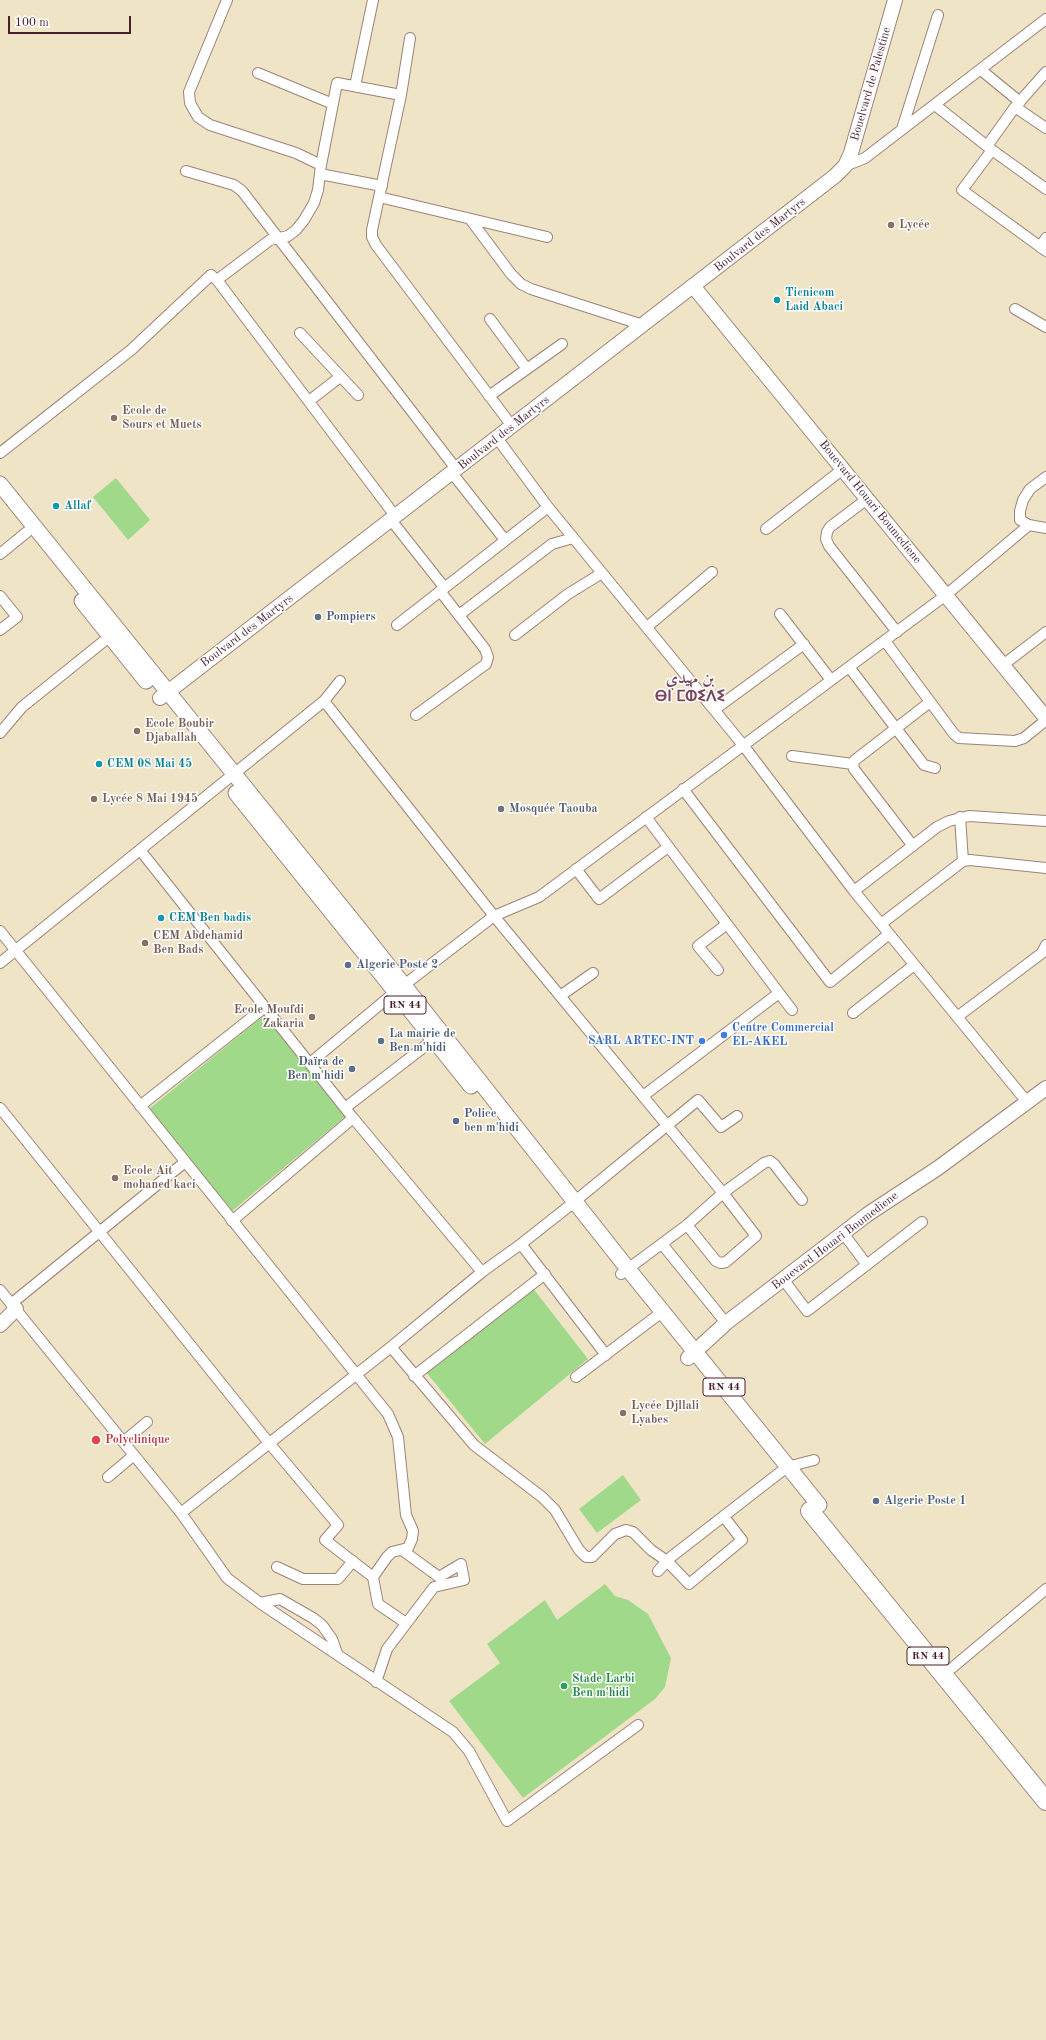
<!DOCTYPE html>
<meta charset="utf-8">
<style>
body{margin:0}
#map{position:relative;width:1046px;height:2040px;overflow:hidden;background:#f0e4c7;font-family:"Old Standard TT",serif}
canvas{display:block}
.scale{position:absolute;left:8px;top:16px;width:123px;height:18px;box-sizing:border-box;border:2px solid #4a1f2b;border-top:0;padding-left:5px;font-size:12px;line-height:14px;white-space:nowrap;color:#4a1f2b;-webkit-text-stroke:3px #fff;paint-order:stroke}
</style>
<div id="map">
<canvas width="1046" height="2040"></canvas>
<div class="scale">100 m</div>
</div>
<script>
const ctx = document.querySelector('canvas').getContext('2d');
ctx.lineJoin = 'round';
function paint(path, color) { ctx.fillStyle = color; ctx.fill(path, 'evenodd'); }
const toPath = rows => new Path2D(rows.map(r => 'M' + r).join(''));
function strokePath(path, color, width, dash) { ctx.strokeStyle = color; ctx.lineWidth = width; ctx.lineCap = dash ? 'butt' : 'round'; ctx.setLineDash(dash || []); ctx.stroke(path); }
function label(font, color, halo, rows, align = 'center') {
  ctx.font = font + ' "Old Standard TT",Amiri,"Noto Sans Tifinagh",serif'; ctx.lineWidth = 3; ctx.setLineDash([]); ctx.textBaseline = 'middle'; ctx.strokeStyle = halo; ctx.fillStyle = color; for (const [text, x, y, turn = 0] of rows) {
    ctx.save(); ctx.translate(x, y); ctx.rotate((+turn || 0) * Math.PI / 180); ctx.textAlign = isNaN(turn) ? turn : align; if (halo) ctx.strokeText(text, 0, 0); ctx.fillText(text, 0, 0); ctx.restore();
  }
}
paint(toPath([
 [116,478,150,520,128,540,93,497],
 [267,1013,347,1115,231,1212,149,1109],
 [532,1287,588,1359,485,1444,426,1372],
 [623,1475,641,1500,597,1533,579,1509],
 [605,1584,615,1596,628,1600,648,1614,671,1658,665,1687,655,1699,523,1798,449,1701,500,1663,487,1644,545,1600,557,1620]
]), '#a1d98a');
const street = toPath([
 [227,0,189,92,190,103,198,117,210,125,296,153,321,165],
 [410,38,401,95,372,230,372,237,376,245,512,426],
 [981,70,1020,102],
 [258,73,333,104],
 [355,86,373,0],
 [935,105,992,150,1046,189],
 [1015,107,1046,128],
 [902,129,938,15],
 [987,146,1015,107,1046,72],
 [992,150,962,190,1046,251],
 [845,166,865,158,1046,19],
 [186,171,234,185,242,191,457,470],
 [320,174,382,186],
 [379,197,547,237],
 [470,219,511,274,521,284,531,289,643,325],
 [1040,247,1046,238],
 [217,280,270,240,288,236,296,230,304,220,314,203,318,190,321,165,337,83,401,95],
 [1015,309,1046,327],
 [490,319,527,369],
 [300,333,358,395],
 [489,396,562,344],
 [309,401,340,377],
 [497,438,548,507,743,745,854,891,1027,1102],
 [0,453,131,350,211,275,217,280,396,517],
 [452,473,505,540],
 [1046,477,1030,489,1023,500,1020,511,1020,520,1029,525,1046,528],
 [867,499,830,527,827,532,826,539,829,546,897,632],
 [391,520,444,587],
 [766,529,843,469],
 [0,554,27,532],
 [0,596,17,617,0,630],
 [780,614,831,680],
 [459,615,552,544,573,538],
 [397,625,548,507],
 [647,627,712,572],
 [515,635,568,594,602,573],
 [885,641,954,734,959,738,1015,741,1024,738,1046,720],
 [1003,665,1046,632],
 [849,667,924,765,935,768],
 [324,701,494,916,723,1193,756,1236,726,1262,721,1263,716,1261,687,1225],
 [714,710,804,644],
 [416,715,486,664,488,657,485,649,440,591],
 [0,733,22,707,109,637],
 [792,756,853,764],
 [683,789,830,982,889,934],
 [646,817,792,1010],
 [960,817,963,861],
 [913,846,854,769,853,764,855,760,930,702],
 [140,850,353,1118,482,1272],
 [576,869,599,899,668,847],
 [854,891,937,827,949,821,969,816,1046,821],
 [881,924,963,861,970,860,1046,868],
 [0,931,388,1414,398,1437,406,1515,413,1531,412,1539,408,1548,392,1552,387,1557,373,1577,378,1604,406,1623],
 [0,963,324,701,340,681],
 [718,970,698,946,727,924],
 [560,996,593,973],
 [853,1013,914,965],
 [957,1017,1042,953,1046,945],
 [310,1063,395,992,494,916,539,897,946,595,1029,525],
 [643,1096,779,993],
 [140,1106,265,1007],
 [0,1108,269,1443,338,1525,325,1540,373,1577],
 [345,1108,433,1040],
 [232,1221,353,1118],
 [843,1233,867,1265],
 [521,1244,606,1355],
 [662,1244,726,1323],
 [621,1274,687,1225,723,1193,764,1163,770,1161,774,1164,802,1200],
 [783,1279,807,1311,922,1222],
 [0,1290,181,1513,391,1347,482,1272,521,1244,568,1207,698,1100,721,1127,737,1116],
 [11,1304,185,1162],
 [391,1347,474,1445,542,1497,555,1510,579,1550,586,1557,592,1557,615,1534,626,1530,633,1532,651,1550,667,1561,689,1584,742,1540,724,1517],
 [414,1376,545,1274],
 [576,1377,662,1312],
 [123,1442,147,1422],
 [108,1477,134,1455],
 [181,1513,227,1578,260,1603,453,1732,469,1751,507,1821,638,1725],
 [277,1567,303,1579,338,1579,353,1561],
 [658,1571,671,1557,787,1467,814,1460],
 [260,1603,280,1599,313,1618,322,1625,332,1639,337,1653],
 [952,1668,1046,1589],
 [376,1682,387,1649,434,1587,464,1580,461,1564,439,1577,402,1550]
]);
const secondary = toPath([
 [693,286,1046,718],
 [160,698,835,176,845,166,851,153,895,0],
 [0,1325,16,1309],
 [688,1358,726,1323,868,1214,938,1168,1046,1088]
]);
const primary = toPath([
 [0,484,357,926,628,1269,819,1505],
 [82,601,146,681],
 [236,793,471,1086]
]);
const highway = toPath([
 [810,1511,1046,1801]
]);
strokePath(street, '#9d8279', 12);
strokePath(secondary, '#9d8279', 16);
strokePath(primary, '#9d8279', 17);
strokePath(highway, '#9d8279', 20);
strokePath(street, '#fff', 10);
strokePath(secondary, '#fff', 14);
strokePath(primary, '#fff', 15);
strokePath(highway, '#fff', 18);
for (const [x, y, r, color] of [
 [891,225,4,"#8d6e63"],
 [777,300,4,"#0f9aa8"],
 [114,418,4,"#8d6e63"],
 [56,506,4,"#0f9aa8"],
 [318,617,4,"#5c6f8a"],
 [137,731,4,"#8d6e63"],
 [99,764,4,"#0f9aa8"],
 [94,799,4,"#8d6e63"],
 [501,809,4,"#6b7280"],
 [161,918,4,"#0f9aa8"],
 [145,943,4,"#8d6e63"],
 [348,965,4,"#5c6f8a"],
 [312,1017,4,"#8d6e63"],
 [724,1035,4,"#3f7fe0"],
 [381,1041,4,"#5c6f8a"],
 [702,1041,4,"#3f7fe0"],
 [352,1069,4,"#5c6f8a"],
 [456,1121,4,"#5c6f8a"],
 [115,1178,4,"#8d6e63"],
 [623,1413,4,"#8d6e63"],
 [96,1440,5,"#e0444e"],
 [876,1501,4,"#5c6f8a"],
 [564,1686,4,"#2e9e5b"]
]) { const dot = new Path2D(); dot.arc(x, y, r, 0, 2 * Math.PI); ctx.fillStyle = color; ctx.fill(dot); strokePath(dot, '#fff', 1.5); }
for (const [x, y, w] of [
 [405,1005,42],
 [724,1387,42],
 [928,1656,42]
]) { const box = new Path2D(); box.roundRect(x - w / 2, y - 9, w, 18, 3); ctx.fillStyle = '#fff'; ctx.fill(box); strokePath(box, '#4a1f2b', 1); }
label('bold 11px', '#4a1f2b', null, [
 ["RN 44",405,1005],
 ["RN 44",724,1387],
 ["RN 44",928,1656]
]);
label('12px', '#4a1f2b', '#fff', [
 ["Bouelvard de Palestine",871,84,-74],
 ["Boulvard des Martyrs",760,235,-38],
 ["Boulvard des Martyrs",504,433,-38],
 ["Bouevard Houari Boumediene",870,502,51],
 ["Boulvard des Martyrs",247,631,-37],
 ["Bouevard Houari Boumediene",835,1241,-37]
]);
label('bold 12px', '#785e54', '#fff', [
 ["Lycée",899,225],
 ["Ecole de",122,411],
 ["Sours et Muets",122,425],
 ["Ecole Boubir",145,724],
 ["Djaballah",145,738],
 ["Lycée 8 Mai 1945",102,799],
 ["CEM Abdehamid",153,936],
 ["Ben Bads",153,950],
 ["Ecole Moufdi",304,1010,"right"],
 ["Zakaria",304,1024,"right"],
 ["Ecole Ait",123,1171],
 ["mohaned kaci",123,1185],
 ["Lycée Djllali",631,1406],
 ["Lyabes",631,1420]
], 'left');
label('bold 12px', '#0d838f', '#fff', [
 ["Ticnicom",785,293],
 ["Laid Abaci",785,307],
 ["Allaf",64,506],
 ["CEM 08 Mai 45",107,764],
 ["CEM Ben badis",169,918]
], 'left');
label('bold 12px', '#4e5e75', '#fff', [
 ["Pompiers",326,617],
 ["Algerie Poste 2",356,965],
 ["La mairie de",389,1034],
 ["Ben m'hidi",389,1048],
 ["Daïra de",344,1062,"right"],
 ["Ben m'hidi",344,1076,"right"],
 ["Police",464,1114],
 ["ben m'hidi",464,1128],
 ["Algerie Poste 1",884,1501]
], 'left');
label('bold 12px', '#5b616d', '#fff', [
 ["Mosquée Taouba",509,809]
], 'left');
label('bold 12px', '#366cbe', '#fff', [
 ["Centre Commercial",732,1028],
 ["EL-AKEL",732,1042],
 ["SARL ARTEC-INT",694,1041,"right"]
], 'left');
label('bold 12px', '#be3a42', '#fff', [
 ["Polyclinique",105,1440]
], 'left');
label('bold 12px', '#27864d', '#fff', [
 ["Stade Larbi",572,1679],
 ["Ben m'hidi",572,1693]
], 'left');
label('bold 16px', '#7a465a', '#fff', [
 ["بن مهيدي",690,679],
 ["ⴱⵏ ⵎⵀⵉⴷⵉ",690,697]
]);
</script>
